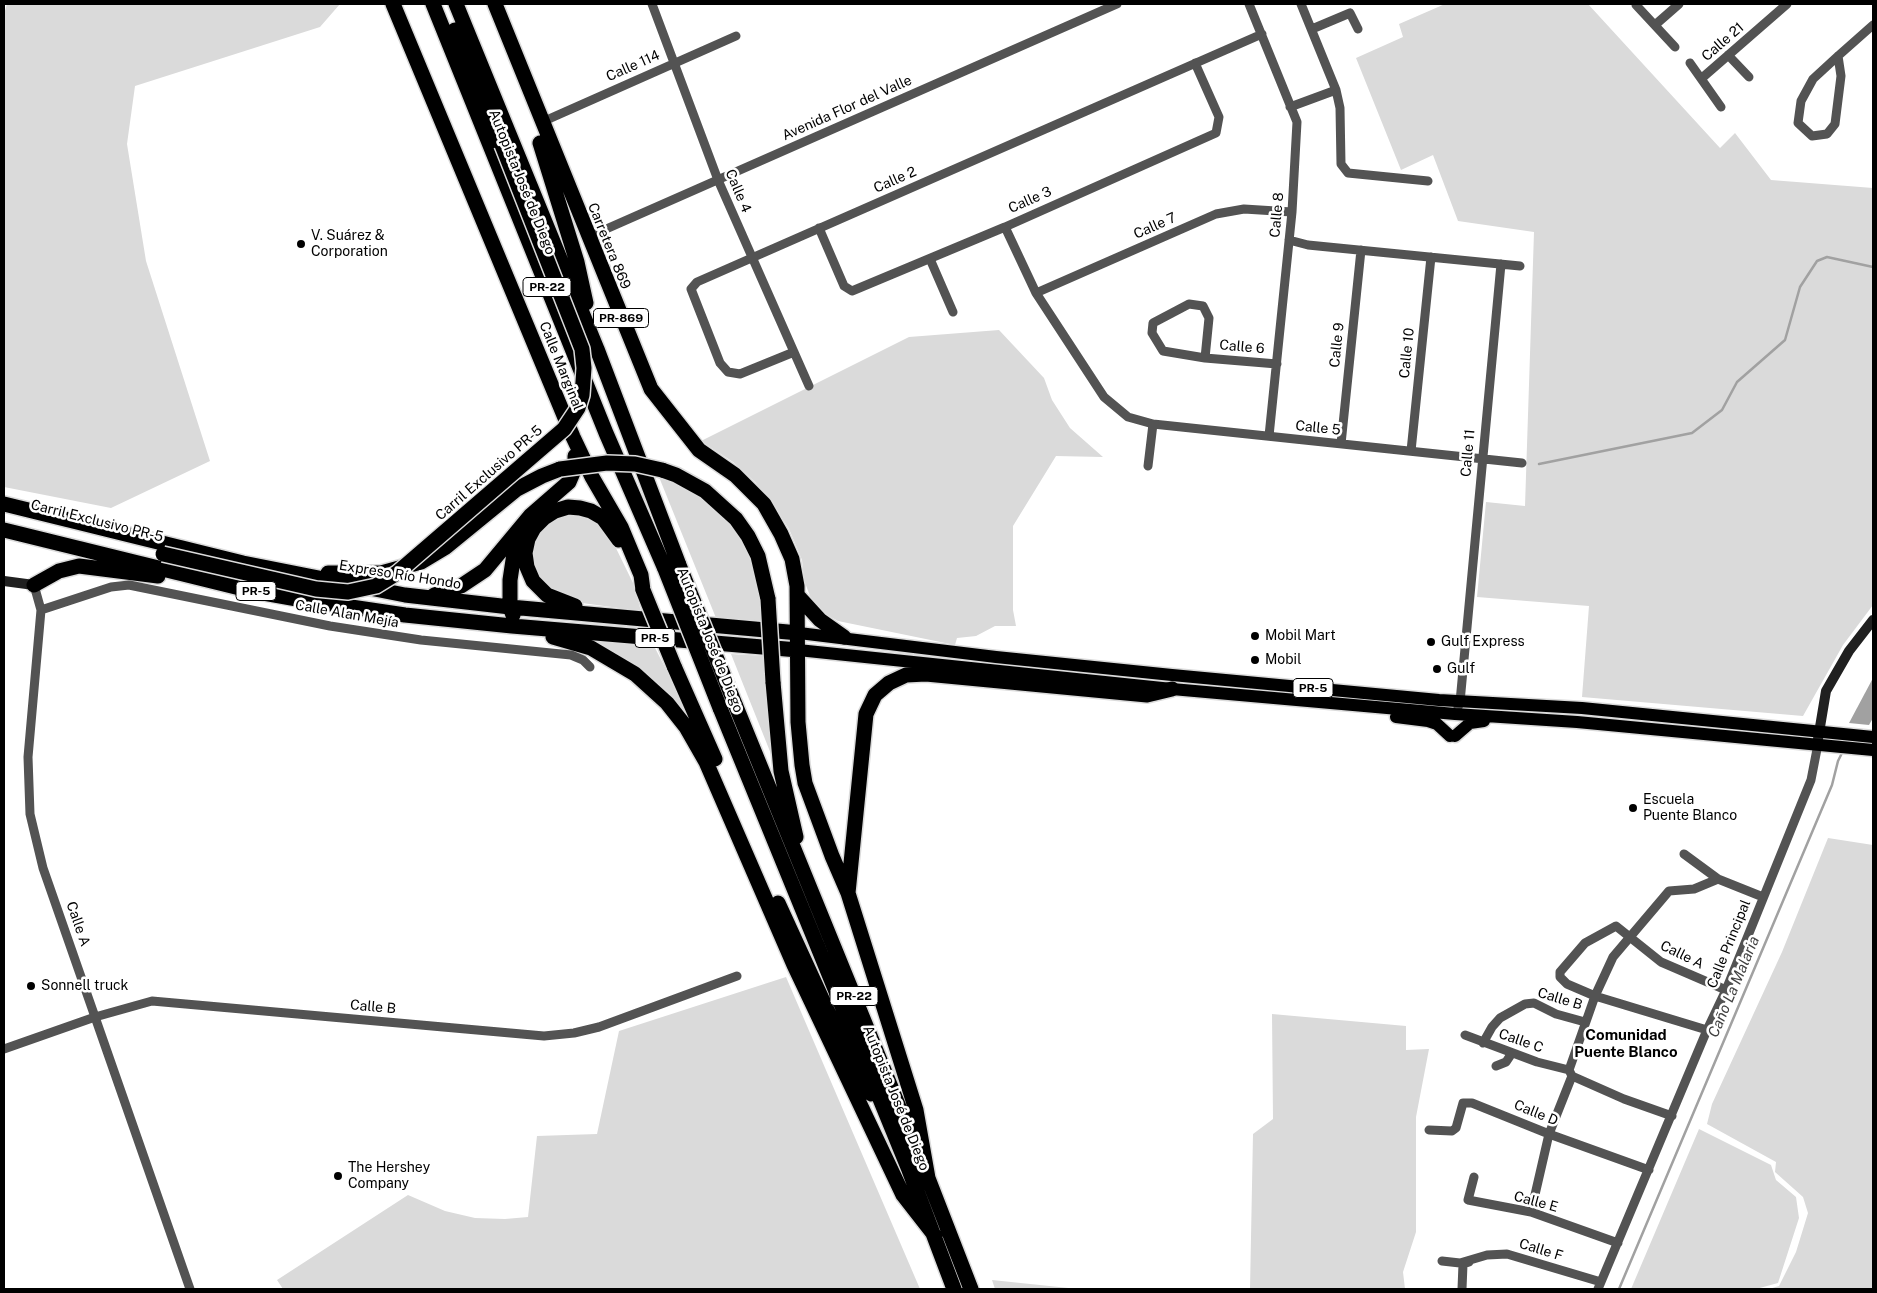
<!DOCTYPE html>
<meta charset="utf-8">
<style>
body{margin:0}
#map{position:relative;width:1877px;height:1293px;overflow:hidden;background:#fff;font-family:"Public Sans",sans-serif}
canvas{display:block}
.frame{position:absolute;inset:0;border:5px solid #000;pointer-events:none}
</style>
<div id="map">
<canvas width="1877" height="1293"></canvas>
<div class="frame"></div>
</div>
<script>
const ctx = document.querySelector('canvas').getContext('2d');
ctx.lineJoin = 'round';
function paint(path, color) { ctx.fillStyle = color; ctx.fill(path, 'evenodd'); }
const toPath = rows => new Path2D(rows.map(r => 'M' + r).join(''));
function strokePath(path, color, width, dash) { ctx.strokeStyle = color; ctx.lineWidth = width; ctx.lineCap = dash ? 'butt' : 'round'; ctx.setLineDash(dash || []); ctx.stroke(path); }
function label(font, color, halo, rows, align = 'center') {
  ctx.font = font + ' "Public Sans",sans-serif'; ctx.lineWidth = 5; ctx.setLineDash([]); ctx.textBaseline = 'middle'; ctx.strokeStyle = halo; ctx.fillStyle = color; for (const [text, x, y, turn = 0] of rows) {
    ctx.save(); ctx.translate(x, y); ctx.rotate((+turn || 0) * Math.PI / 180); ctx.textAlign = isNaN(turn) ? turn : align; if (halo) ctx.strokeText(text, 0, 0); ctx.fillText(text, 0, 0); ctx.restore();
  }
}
paint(toPath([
 [7,4,340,4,320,27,135,86,127,144,146,261,210,461,111,508,4,487,4,14],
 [1445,4,1588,4,1720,148,1735,133,1771,180,1873,188,1873,605,1843,645,1803,716,1582,697,1589,606,1477,597,1486,502,1525,506,1534,232,1458,221,1433,155,1401,170,1356,58,1403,37,1399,24],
 [999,330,1044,378,1052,400,1070,428,1103,457,1056,456,1013,526,1013,610,1016,626,995,626,976,636,957,638,955,645,838,621,827,615,813,604,804,580,802,560,789,529,778,512,755,482,733,462,701,441,909,337],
 [659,477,686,486,718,508,739,532,753,558,762,593,764,623,716,618],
 [571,514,583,515,593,519,612,540,633,583,641,611,582,603,565,598,548,588,535,572,531,552,534,536,557,516],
 [587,637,653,644,690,716,687,718,658,684,620,656,587,640],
 [731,654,765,656,773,759],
 [1828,838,1873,845,1873,1289,1769,1289,1779,1286,1796,1252,1808,1213,1803,1197,1775,1172,1776,1162,1707,1124,1712,1104,1782,952],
 [786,977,920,1289,283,1289,277,1280,408,1195,445,1211,475,1218,505,1219,528,1217,537,1136,597,1134,619,1031],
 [1272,1014,1406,1026,1406,1050,1429,1049,1416,1117,1416,1232,1403,1272,1405,1289,1250,1289,1253,1134,1273,1119],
 [1699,1129,1771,1165,1776,1180,1796,1197,1799,1218,1778,1283,1756,1289,1631,1289],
 [992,1280,1078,1289,995,1289]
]), '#dadada');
paint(toPath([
 [1873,678,1873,718,1869,725,1849,723]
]), '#a1a1a1');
strokePath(toPath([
 [1539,464,1692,433,1722,410,1737,382,1785,340,1800,287,1817,261,1827,257,1873,267],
 [1619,1289,1832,785,1838,761,1843,751]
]), '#a1a1a1', 2.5);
const primary = toPath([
 [799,633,996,657,1172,675,1439,700,1582,708,1873,737],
 [798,650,1172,689,1455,714,1577,722,1873,750],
 [1396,717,1428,721,1437,724,1450,736],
 [1455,736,1470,723,1484,721]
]);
const highway = toPath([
 [393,4,573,437,592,477,621,527,641,575,643,590],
 [433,4,606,433,665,569],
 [456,4,597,349,679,565],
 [495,4,651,389,699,450,735,475,764,504,781,534,792,559,797,586,798,722,802,765,805,783,832,856,848,893,916,1110,928,1178],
 [455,30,502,145],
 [540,143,577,262,586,303],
 [662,470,676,475,705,491,736,519,748,536,758,556,768,599],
 [4,504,243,563,405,595,510,607,799,633],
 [4,530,252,591,297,599,405,615,512,626,798,650],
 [328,573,381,573,421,562,446,547,517,489,542,476,560,469],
 [34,585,59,571,79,566,158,576],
 [434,595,461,586,485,570,530,516,569,482,575,468,575,456],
 [798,596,820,620,844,637],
 [575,606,547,595,533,581,527,567,525,553,528,539,534,528,544,518,555,511,568,507,580,508,591,511,603,518,619,540],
 [513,615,510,607,510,580,517,534],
 [553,637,591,648,635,674,667,703,686,727,706,762,794,965,903,1195,935,1236],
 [674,666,715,759],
 [773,682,781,771,796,837],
 [735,704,928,1178,971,1289],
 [720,708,909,1170,954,1289],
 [848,893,866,714,875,695,889,683,906,675,926,674,1147,695,1172,689],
 [778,903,856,1073,871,1094]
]);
strokePath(primary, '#dbdbdb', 15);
strokePath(highway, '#dbdbdb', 18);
strokePath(toPath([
 [652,4,718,180,809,386],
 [1249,4,1297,122,1292,212,1269,436],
 [1301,4,1336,90,1340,108,1341,164,1348,173,1428,181],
 [1636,5,1675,47],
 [1655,25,1679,4],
 [1312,29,1350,13,1358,29],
 [1728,55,1749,77],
 [1838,56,1841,76,1835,124,1827,134,1812,136,1798,123,1801,101,1813,79,1838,56],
 [1838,56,1873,25],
 [1690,63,1721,107],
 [1702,78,1787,4],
 [1290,107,1336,90],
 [542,122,736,36],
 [1005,227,1036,293,1104,397,1128,417,1153,424,1522,463],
 [819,228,844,286,852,291,1005,227,1216,133,1219,117,1195,63],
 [588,237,1117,4],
 [1289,240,1308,245,1520,266],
 [930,259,953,312],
 [1036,293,1216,214,1244,209,1292,212],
 [1189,304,1203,306,1209,318,1205,358,1163,351,1152,333,1153,323,1189,304],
 [794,352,740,374,728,372,720,363,691,289,697,282,1262,34],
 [1205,358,1277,364],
 [1341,444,1361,250],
 [1411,451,1431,257],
 [1148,466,1153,424],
 [34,585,41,610,28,757,30,814,43,868,190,1289],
 [41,610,111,587,129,585,330,626,421,640,571,655,583,660,590,667],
 [1458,707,1460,702,1501,264],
 [1684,854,1718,879],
 [1707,1030,1595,996,1567,984,1560,977,1560,972,1585,943,1616,926,1661,962,1726,990],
 [1465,1035,1537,1062,1569,1070],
 [1483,1043,1492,1027,1500,1018,1525,1004,1534,1003,1556,1014,1585,1022],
 [4,1049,95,1017,152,1001,544,1036,574,1033,599,1027,737,976],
 [1496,1066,1506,1062,1512,1053],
 [1572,1076,1624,1099,1672,1116],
 [1429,1130,1452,1131,1456,1128,1463,1103,1472,1103,1549,1134,1649,1170],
 [1474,1177,1468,1200,1531,1212,1618,1243],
 [1531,1212,1549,1134,1572,1076,1569,1070,1595,996,1613,957,1669,891,1694,889,1718,879,1763,897],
 [1442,1261,1460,1263,1487,1255,1507,1254,1601,1282],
 [1462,1289,1463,1264,1469,1262],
 [1598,1289,1707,1030,1726,990,1811,780,1818,744]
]), '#535353', 9);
strokePath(toPath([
 [4,581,34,585],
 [1818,739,1826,691,1849,651,1873,620]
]), '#202020', 10);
strokePath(primary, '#000', 12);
strokePath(highway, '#000', 15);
const highwayBridge = toPath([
 [560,469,607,463,635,464,662,470],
 [163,554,316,589,348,592,376,586,397,573,564,429,578,408,582,395,584,368,582,349,502,145],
 [679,565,735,704],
 [665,569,720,708],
 [643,590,674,666],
 [768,599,773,682]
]);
strokePath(highwayBridge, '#dbdbdb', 18, []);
strokePath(highwayBridge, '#000', 15);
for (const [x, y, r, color] of [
 [301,244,5,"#000"],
 [1255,636,5,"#000"],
 [1431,642,5,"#000"],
 [1255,660,5,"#000"],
 [1437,669,5,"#000"],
 [1633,808,5,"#000"],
 [31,986,5,"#000"],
 [338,1176,5,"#000"]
]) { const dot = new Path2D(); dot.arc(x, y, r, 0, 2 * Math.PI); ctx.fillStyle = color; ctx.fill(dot); strokePath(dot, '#fff', 2); }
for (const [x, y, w] of [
 [547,287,48],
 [621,318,55],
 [256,591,40],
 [655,638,40],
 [1313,688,40],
 [854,996,48]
]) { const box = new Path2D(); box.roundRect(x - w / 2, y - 9.5, w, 19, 4); ctx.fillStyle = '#fff'; ctx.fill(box); strokePath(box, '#000', 1); }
label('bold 12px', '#000', null, [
 ["PR-22",547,287],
 ["PR-869",621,318],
 ["PR-5",256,591],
 ["PR-5",655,638],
 ["PR-5",1313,688],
 ["PR-22",854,996]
]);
label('14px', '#000', '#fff', [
 ["Calle 21",1723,42,-41],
 ["Calle 114",633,66,-24],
 ["Avenida Flor del Valle",847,108,-24],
 ["Calle 2",895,180,-24],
 ["Autopista José de Diego",522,182,68],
 ["Calle 4",738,191,67],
 ["Calle 3",1030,200,-24],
 ["Calle 8",1277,215,-85],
 ["Calle 7",1155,226,-24],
 ["Carretera 869",609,246,68],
 ["Calle 9",1337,345,-84],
 ["Calle 6",1242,347,5],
 ["Calle 10",1407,353,-84],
 ["Calle Marginal",561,366,68],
 ["Calle 5",1318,428,6],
 ["Calle 11",1468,453,-85],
 ["Carril Exclusivo PR-5",489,473,-41],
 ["Carril Exclusivo PR-5",97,521,14],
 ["Expreso Río Hondo",400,575,9],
 ["Calle Alan Mejía",347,614,10],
 ["Autopista José de Diego",710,640,68],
 ["Calle A",78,924,71],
 ["Calle Principal",1729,944,-68],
 ["Calle A",1682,955,26],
 ["Calle B",1560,999,17],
 ["Calle B",373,1007,5],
 ["Calle C",1521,1041,19],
 ["Autopista José de Diego",896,1098,68],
 ["Calle D",1536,1113,22],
 ["Calle E",1536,1202,15],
 ["Calle F",1541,1250,17]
]);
label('14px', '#000', '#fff', [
 ["V. Suárez &",311,236],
 ["Corporation",311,252],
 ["Mobil Mart",1265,636],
 ["Gulf Express",1441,642],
 ["Mobil",1265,660],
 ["Gulf",1447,669],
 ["Escuela",1643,800],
 ["Puente Blanco",1643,816],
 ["Sonnell truck",41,986],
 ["The Hershey",348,1168],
 ["Company",348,1184]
], 'left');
label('italic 15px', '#424242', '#fff', [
 ["Caño La Malaria",1734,987,-67]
]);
label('bold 15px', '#000', '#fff', [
 ["Comunidad",1626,1035],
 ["Puente Blanco",1626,1052]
]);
</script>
